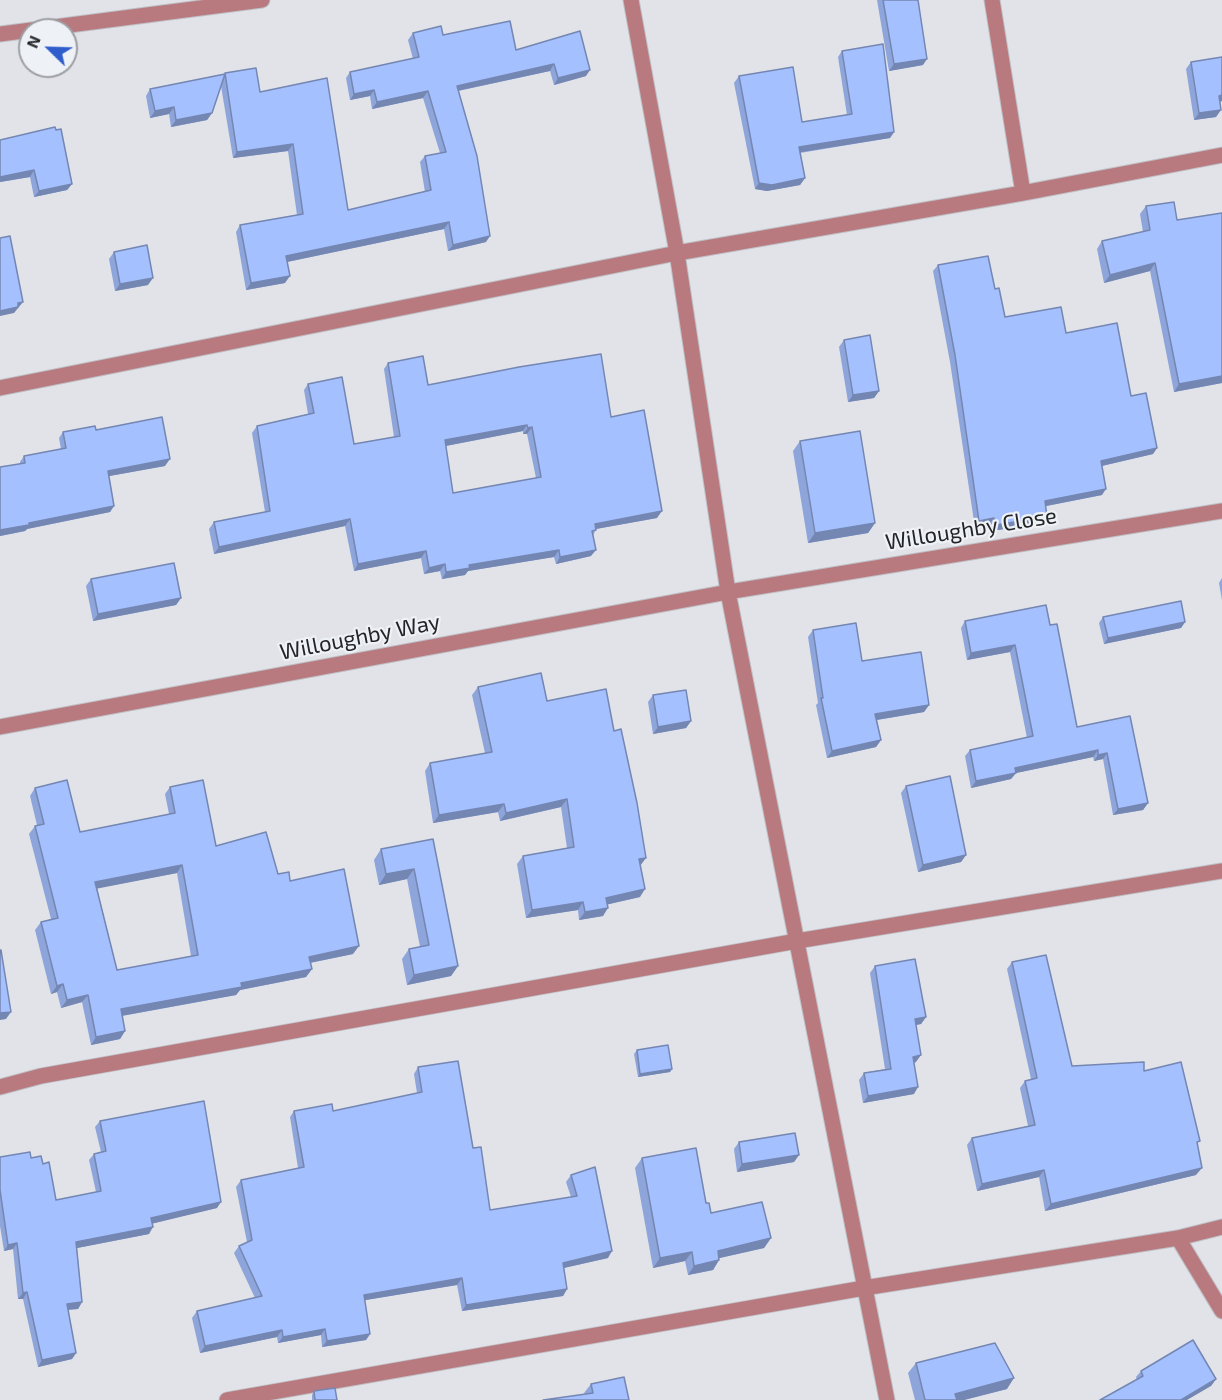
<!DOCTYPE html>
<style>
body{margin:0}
#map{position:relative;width:1222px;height:1400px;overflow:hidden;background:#e1e3e9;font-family:"Exo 2",sans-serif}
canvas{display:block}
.north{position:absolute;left:18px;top:18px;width:60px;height:60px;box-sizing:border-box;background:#eef1f6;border:2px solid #9d9fa3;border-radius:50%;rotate:293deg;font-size:16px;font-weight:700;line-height:24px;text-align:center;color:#232426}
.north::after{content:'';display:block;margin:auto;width:21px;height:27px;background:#305dcc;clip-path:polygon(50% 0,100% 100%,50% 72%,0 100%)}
</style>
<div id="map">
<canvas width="1222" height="1400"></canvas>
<div class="north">N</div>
</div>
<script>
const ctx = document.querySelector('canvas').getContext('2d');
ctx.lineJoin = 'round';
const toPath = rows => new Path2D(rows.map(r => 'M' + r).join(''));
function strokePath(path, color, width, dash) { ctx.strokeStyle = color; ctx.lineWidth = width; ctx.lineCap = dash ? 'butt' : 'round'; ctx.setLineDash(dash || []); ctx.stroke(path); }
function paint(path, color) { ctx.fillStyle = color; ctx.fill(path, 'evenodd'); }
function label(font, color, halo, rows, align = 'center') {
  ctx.font = font + ' "Exo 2",sans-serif'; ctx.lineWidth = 4.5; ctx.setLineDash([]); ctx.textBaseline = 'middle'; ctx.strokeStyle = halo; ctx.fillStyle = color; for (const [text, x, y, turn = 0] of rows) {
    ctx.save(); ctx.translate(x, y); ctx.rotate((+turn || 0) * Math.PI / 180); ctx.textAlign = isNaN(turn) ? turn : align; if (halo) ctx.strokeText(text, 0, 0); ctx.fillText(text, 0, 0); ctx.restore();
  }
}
const minor = toPath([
 [631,0,677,253,728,592,887,1400],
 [992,0,1023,193],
 [0,34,262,0],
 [0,388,677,253,1023,193,1222,155],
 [0,727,728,592,1222,511],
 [0,1087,41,1076,797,941,1222,871],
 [1178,1238,1222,1311],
 [227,1400,864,1288,1178,1238,1222,1227]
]);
strokePath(minor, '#bfc1c6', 17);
strokePath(minor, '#b97a7f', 15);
paint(toPath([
 [877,0,918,0,923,65,889,71],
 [413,33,443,35,516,50,586,76,554,85,550,71,458,91,486,242,448,251,444,229,287,262,285,283,246,290,236,232,240,225,297,215,288,151,233,158,221,86,212,113,207,120,171,127,169,114,150,118,146,96,150,89,224,75,225,73,260,92,348,210,425,192,420,162,425,156,440,153,423,98,372,109,370,96,350,100,346,78,350,72,413,59,408,40],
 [842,51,894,132,890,138,800,153,805,178,800,185,767,191,755,189,734,83,739,76,802,122,847,115,838,57],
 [1222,57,1222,101,1220,102,1216,117,1194,120,1186,69,1191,62],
 [0,140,72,184,67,190,34,197,30,177,0,182],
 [1146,206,1177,220,1222,213,1222,383,1174,392,1150,271,1104,283,1097,249,1102,241,1143,232,1140,214],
 [114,252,148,285,115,291,109,259],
 [938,265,995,289,1005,317,1066,333,1131,396,1157,448,1153,454,1102,466,1102,495,1046,506,1043,523,991,531,989,524,975,528,950,362,933,271],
 [844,340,879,391,874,398,848,402,839,347],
 [388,363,428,385,611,417,657,518,596,529,593,536,591,556,556,564,554,557,468,571,465,575,442,579,440,571,424,574,421,558,354,571,345,526,214,554,209,529,214,522,265,512,252,433,257,426,308,414,304,390,308,384,354,444,394,437,384,369],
 [523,431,523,434,527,434,536,478,453,493,446,446],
 [96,430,165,466,109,476,114,506,110,512,27,529,25,531,0,536,0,467,20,464,20,462,24,456,61,449,59,438,63,432],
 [800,441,875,523,868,533,808,543,793,451],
 [1222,578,1222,600,1219,583],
 [91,579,181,598,176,605,93,621,86,586],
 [1103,617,1185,622,1181,628,1104,644,1099,623],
 [965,621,1050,625,1077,727,1130,716,1148,803,1143,810,1113,815,1103,759,1094,761,1093,757,1016,773,1011,779,971,788,965,756,970,750,1027,738,1010,652,967,660,961,628],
 [813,630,862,661,929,705,924,712,877,720,881,740,876,747,827,758,816,705,818,703,808,637],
 [478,687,547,701,640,866,640,897,608,904,603,916,579,920,578,910,526,918,517,864,523,856,567,848,561,807,500,821,498,812,433,823,425,771,430,763,485,753,472,695],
 [653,695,691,721,686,728,653,734,648,702],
 [906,786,966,855,961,862,918,872,901,793],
 [170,787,216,846,290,881,353,954,310,963,312,969,306,977,240,990,236,995,122,1016,125,1031,120,1039,91,1045,82,1002,61,1008,57,992,51,994,35,930,41,922,51,919,29,834,35,826,37,825,30,796,35,788,80,832,169,814,165,794],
 [177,873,191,956,117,970,97,888],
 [433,839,458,966,451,976,407,985,402,959,409,949,420,947,407,879,379,885,374,860,381,849],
 [1012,962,1072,1066,1144,1071,1197,1146,1196,1175,1045,1211,1039,1177,977,1191,967,1145,972,1138,1028,1126,1020,1088,1025,1081,1031,1079,1007,969],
 [875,966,926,1017,921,1024,916,1025,916,1062,914,1063,914,1094,863,1103,859,1080,864,1073,885,1069,870,973],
 [637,1050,672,1069,670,1072,638,1077,634,1054],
 [418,1067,473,1148,490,1210,571,1197,566,1182,571,1175,608,1258,564,1268,567,1289,563,1296,462,1311,457,1285,365,1300,370,1334,366,1340,322,1347,321,1335,278,1343,277,1337,200,1353,192,1318,197,1311,255,1298,234,1253,239,1246,247,1242,236,1187,241,1180,298,1168,290,1117,294,1111,333,1111,417,1093,414,1074],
 [100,1121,217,1208,152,1223,149,1234,77,1248,82,1302,78,1309,68,1310,76,1353,72,1359,38,1367,23,1299,18,1299,13,1249,4,1251,0,1226,0,1157,31,1158,43,1164,56,1200,96,1192,89,1160,94,1154,101,1152,95,1127],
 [739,1142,799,1155,794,1162,737,1172,734,1149],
 [642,1158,706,1203,711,1213,771,1238,764,1248,719,1258,719,1260,713,1270,688,1275,685,1261,653,1268,635,1168],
 [916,1363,1007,1389,964,1400,915,1400,908,1373],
 [1141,1371,1216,1379,1211,1386,1137,1380,1136,1377],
 [591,1384,629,1400,585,1394,584,1393],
 [314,1391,337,1400,312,1400,312,1395]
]), '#8ea5db');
paint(toPath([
 [927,59,923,65,889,71,894,64],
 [554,64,550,71,452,92,457,86],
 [590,70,586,76,554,85,558,78],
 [374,90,370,96,350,100,354,94],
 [428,91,423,98,372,109,377,102],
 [1222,95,1222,101,1214,103,1219,96],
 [174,107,169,114,150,118,155,111],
 [1221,110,1216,117,1194,120,1199,113],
 [212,113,207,120,171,127,176,120],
 [894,132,890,138,795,153,799,147],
 [293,144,288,151,233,158,237,152],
 [34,170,30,177,0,182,0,177],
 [805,178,800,185,767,191,755,189,759,183],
 [72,184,67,190,34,197,39,191],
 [449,222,444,229,282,263,286,256],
 [490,236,486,242,448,251,453,245],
 [1155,263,1150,271,1104,283,1110,275],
 [290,276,285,283,246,290,251,283],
 [153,278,148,285,115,291,120,284],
 [23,302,14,313,0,316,0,311,18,303],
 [1222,376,1222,383,1174,392,1179,384],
 [879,391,874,398,848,402,853,395],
 [527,425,523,431,440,447,445,440],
 [532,427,527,434,523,434,528,428],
 [1157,448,1153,454,1097,467,1101,461],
 [170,459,165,466,104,477,108,471],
 [1106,489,1102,495,1041,507,1045,501],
 [114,506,110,512,27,529,25,531,0,536,0,530,29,523],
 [662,511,657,518,590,530,595,524],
 [1047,517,1043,523,991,531,995,525],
 [994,518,989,524,975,528,979,521],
 [350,519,345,526,214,554,219,547],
 [875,523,868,533,808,543,815,533],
 [559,550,554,557,468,571,465,575,442,579,446,572,469,565],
 [596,550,591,556,556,564,560,557],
 [426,551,421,558,354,571,358,564],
 [445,564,440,571,424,574,429,568],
 [181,598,176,605,93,621,98,614],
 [1185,622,1181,628,1104,644,1108,638],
 [1015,645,1010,652,967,660,971,653],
 [929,705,924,712,870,721,875,714],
 [691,721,686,728,653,734,658,727],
 [881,740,876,747,827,758,832,751],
 [1098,750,1093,757,1016,773,1011,779,971,788,976,781,1015,768],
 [1107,753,1103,759,1094,761,1098,755],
 [567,799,561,807,500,821,506,813],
 [1148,803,1143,810,1113,815,1118,809],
 [504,804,498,812,433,823,439,815],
 [966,855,961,862,918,872,923,865],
 [646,858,640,866,639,859],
 [182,865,177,873,90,890,95,882],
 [414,869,407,879,379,885,386,874],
 [645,889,640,897,601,906,606,898],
 [583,902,578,910,526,918,532,910],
 [608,908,603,916,579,920,585,912],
 [359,946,353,954,304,964,309,957],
 [458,966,451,976,407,985,414,975],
 [312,969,306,977,240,990,236,995,115,1017,121,1009,241,983],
 [63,984,57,992,51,994,57,986],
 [88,995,82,1002,61,1008,67,1000],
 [11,1012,6,1019,0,1020,0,1013],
 [926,1017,921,1024,910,1026,915,1019],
 [125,1031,120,1039,91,1045,96,1037],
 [921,1055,916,1062,908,1064,913,1057],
 [672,1069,670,1072,638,1077,640,1074],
 [918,1087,914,1094,863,1103,868,1096],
 [799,1155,794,1162,737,1172,742,1164],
 [1202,1168,1196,1175,1045,1211,1051,1204],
 [1044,1170,1039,1177,977,1191,982,1184],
 [221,1202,217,1208,147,1225,151,1218],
 [153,1227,149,1234,72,1249,76,1242],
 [771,1238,764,1248,711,1260,718,1251],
 [17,1243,13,1249,4,1251,8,1245],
 [612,1251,608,1258,559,1269,563,1263],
 [692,1252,685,1261,653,1268,660,1258],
 [719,1260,713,1270,688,1275,694,1266],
 [462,1278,457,1285,360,1301,364,1295],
 [567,1289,563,1296,462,1311,466,1305],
 [27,1292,23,1299,18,1299,23,1293],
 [82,1302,78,1309,62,1310,67,1304],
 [325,1329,321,1335,278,1343,283,1337],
 [282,1330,277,1337,200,1353,205,1346],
 [370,1334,366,1340,322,1347,327,1341],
 [76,1353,72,1359,38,1367,42,1360],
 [1014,1378,1007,1389,964,1400,951,1400,955,1394],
 [1216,1379,1211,1386,1187,1400,1181,1400]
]), '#7486b2');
const building = toPath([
 [883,0,918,0,927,59,894,64,883,0],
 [510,21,516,50,580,31,590,70,558,78,554,64,457,86,477,156,490,236,453,245,449,222,286,256,290,276,251,283,240,225,303,214,293,144,237,152,225,73,256,68,260,92,327,78,348,210,431,190,425,156,446,152,428,91,377,102,374,90,354,94,350,72,419,57,413,33,441,26,443,35,510,21],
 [883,44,894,132,799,147,805,178,772,185,759,183,739,76,793,67,802,122,852,114,842,51,883,44],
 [1222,57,1222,95,1219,96,1221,110,1199,113,1191,62,1222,57],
 [225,74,212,113,176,120,174,107,155,111,150,89,225,74],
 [55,127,56,130,61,129,72,184,39,191,34,170,0,177,0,140,55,127],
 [1174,202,1177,220,1222,213,1222,376,1179,384,1155,263,1110,275,1102,241,1150,230,1146,206,1174,202],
 [10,236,23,302,18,303,18,307,0,311,0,238,10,236],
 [147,245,153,278,120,284,114,252,147,245],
 [988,256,995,289,999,288,1005,317,1061,307,1066,333,1117,323,1131,396,1146,393,1157,448,1101,461,1106,489,1045,501,1047,517,995,525,994,518,979,521,955,355,938,265,988,256],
 [870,335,879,391,853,395,844,340,870,335],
 [601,354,611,417,644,410,662,511,595,524,596,530,592,531,596,550,560,557,559,550,469,565,470,568,446,572,445,564,429,568,426,551,358,564,350,519,219,547,214,522,270,511,257,426,314,413,308,384,342,377,354,444,400,436,388,363,423,356,428,385,519,367,601,354],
 [527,425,528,428,532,427,541,477,453,493,445,440,527,425],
 [162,417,170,459,108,471,114,506,29,523,29,525,0,530,0,467,25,463,24,456,66,448,63,432,95,426,96,430,162,417],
 [860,431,875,523,815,533,800,441,860,431],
 [174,563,181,598,98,614,91,579,174,563],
 [1181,601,1185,622,1108,638,1103,617,1181,601],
 [1046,605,1050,625,1057,624,1077,727,1130,716,1148,803,1118,809,1107,753,1098,755,1098,750,1015,768,1016,773,976,781,970,750,1033,736,1015,645,971,653,965,621,1046,605],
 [856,623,862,661,921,652,929,705,875,714,881,740,832,751,821,698,823,698,813,630,856,623],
 [541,673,547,701,606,689,614,731,621,729,637,803,646,858,639,859,645,889,606,898,608,908,585,912,583,902,532,910,523,856,574,847,567,799,506,813,504,804,439,815,430,763,492,752,478,687,541,673],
 [686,690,691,721,658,727,653,695,686,690],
 [950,776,966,855,923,865,906,786,950,776],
 [67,780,80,832,175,813,170,787,203,780,216,846,266,832,278,874,289,872,290,881,344,869,359,946,309,957,312,969,241,983,242,987,121,1009,125,1031,96,1037,88,995,67,1000,63,984,57,986,41,922,58,918,35,826,44,824,35,788,67,780],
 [182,865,198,955,117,970,95,882,182,865],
 [433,839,458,966,414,975,409,949,429,945,414,869,386,874,381,849,433,839],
 [0,950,1,950,11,1012,0,1013,0,950],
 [1046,955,1072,1066,1144,1062,1144,1071,1181,1062,1200,1141,1197,1142,1202,1168,1051,1204,1044,1170,982,1184,972,1138,1035,1125,1025,1081,1037,1078,1012,962,1046,955],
 [915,959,926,1017,915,1019,921,1055,913,1057,918,1087,868,1096,864,1073,891,1069,875,966,915,959],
 [668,1045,672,1069,640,1074,637,1050,668,1045],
 [458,1061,473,1148,481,1147,490,1210,577,1196,571,1175,595,1167,612,1251,563,1263,567,1289,466,1305,462,1278,364,1295,370,1334,327,1341,325,1329,283,1337,282,1330,205,1346,197,1311,262,1296,239,1246,252,1240,241,1180,304,1167,294,1111,332,1104,333,1111,422,1092,418,1067,458,1061],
 [204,1101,221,1202,151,1218,153,1227,76,1242,82,1302,67,1304,76,1353,42,1360,27,1292,23,1293,17,1243,8,1245,0,1190,0,1157,30,1152,31,1158,41,1156,43,1164,49,1162,56,1200,101,1191,94,1154,106,1151,100,1121,204,1101],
 [795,1133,799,1155,742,1164,739,1142,795,1133],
 [696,1148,706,1203,709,1203,711,1213,762,1202,771,1238,718,1251,719,1260,694,1266,692,1252,660,1258,642,1158,696,1148],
 [1193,1340,1216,1379,1181,1400,1100,1400,1143,1376,1141,1371,1193,1340],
 [995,1343,1014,1378,955,1394,957,1400,925,1400,916,1363,995,1343],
 [624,1377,629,1400,543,1400,593,1393,591,1384,624,1377],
 [335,1388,337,1400,315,1400,314,1391,335,1388]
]);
paint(building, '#a5c0ff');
strokePath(building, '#7486b2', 1.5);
label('22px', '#232426', '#eef1f6', [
 ["Willoughby Close",971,529,-9],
 ["Willoughby Way",360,637,-11]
]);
</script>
